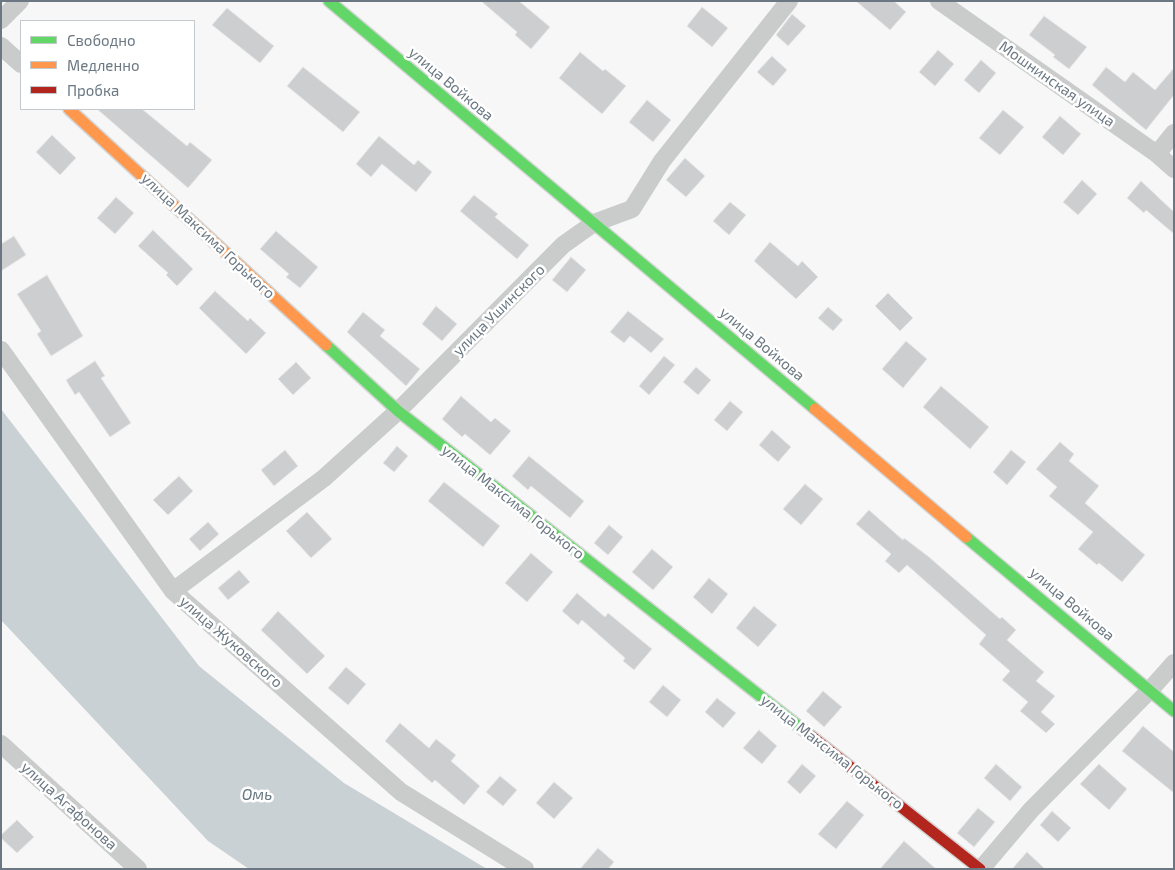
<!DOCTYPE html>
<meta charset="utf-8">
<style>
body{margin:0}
#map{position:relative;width:1175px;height:870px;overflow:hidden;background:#f7f7f7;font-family:"Exo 2",sans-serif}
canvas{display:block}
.frame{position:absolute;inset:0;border:2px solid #6b7883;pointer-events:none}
.legend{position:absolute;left:20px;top:20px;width:175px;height:90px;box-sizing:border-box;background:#fff;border:1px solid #c4c9cd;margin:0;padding:6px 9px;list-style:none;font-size:15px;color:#6b7883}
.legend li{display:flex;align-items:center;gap:10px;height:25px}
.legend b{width:25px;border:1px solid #c4c9cd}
</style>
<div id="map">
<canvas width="1175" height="870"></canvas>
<div class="frame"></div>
<ul class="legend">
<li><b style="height:6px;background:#63d668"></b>Свободно</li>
<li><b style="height:6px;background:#ff974d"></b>Медленно</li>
<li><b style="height:6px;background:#b3261e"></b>Пробка</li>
</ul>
</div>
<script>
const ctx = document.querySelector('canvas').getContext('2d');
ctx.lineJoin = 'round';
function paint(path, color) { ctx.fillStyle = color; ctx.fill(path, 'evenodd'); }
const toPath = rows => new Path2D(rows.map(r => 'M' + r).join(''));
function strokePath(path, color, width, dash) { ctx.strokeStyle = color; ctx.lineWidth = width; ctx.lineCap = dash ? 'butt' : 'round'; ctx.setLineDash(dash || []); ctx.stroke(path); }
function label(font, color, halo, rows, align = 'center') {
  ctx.font = font + ' "Exo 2",sans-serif'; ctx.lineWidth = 5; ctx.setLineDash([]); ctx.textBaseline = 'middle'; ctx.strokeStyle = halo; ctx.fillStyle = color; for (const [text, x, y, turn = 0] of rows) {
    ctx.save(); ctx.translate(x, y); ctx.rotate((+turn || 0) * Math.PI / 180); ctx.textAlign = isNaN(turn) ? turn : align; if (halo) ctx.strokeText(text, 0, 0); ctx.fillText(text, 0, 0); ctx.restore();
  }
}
paint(toPath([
 [1,409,199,666,344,783,487,869,249,869,208,841,1,620]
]), '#cad1d4');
const building = toPath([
 [481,1,519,1,550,27,531,49,515,35,517,32,481,1],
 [856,1,894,1,906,12,890,30,856,1],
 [702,7,728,28,712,47,687,26,702,7],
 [227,8,274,46,260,63,212,25,227,8],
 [792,14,806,26,788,46,776,35,792,14],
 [1044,16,1087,47,1069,69,1053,57,1055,55,1029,35,1044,16],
 [938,50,954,64,935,86,919,72,938,50],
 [580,52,603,71,605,69,626,86,602,114,559,78,580,52],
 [772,56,787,70,773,86,757,72,772,56],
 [981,60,996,73,979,93,964,80,981,60],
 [303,67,360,112,343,132,287,86,303,67],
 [1106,67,1125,82,1133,72,1155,90,1174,68,1174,95,1146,130,1092,85,1106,67],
 [647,100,671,120,653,142,629,122,647,100],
 [97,109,142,109,187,146,190,142,212,160,188,188,97,109],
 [1003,110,1024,127,1000,155,979,138,1003,110],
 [1060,116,1081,134,1063,155,1042,137,1060,116],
 [52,135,76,158,60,175,36,152,52,135],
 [379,136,414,165,418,160,432,172,416,192,382,164,371,177,356,164,379,136],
 [685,158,705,176,686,197,666,180,685,158],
 [1082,180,1097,194,1078,215,1063,202,1082,180],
 [1141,181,1174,212,1174,234,1146,210,1144,213,1127,198,1141,181],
 [474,195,498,214,495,217,529,245,517,259,460,211,474,195],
 [116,197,134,213,115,234,97,218,116,197],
 [730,202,746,215,729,235,713,221,730,202],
 [153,230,193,269,177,286,166,275,168,273,138,246,153,230],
 [276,231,318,267,300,288,286,277,289,274,260,249,276,231],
 [14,236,26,255,1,271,1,244,14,236],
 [770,242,798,266,802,261,818,277,796,299,754,261,770,242],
 [571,257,586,270,567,292,552,280,571,257],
 [47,275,83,336,51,356,37,334,41,331,17,294,47,275],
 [215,291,248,321,250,318,266,333,246,354,199,308,215,291],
 [888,293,913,318,900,331,875,306,888,293],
 [436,306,457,324,442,341,422,324,436,306],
 [828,307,843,320,833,331,818,318,828,307],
 [628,311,664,339,651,353,630,336,624,343,610,332,628,311],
 [363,312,385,330,380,336,420,369,406,386,347,332,363,312],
 [906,341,927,359,903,388,882,369,906,341],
 [664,356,675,365,649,395,639,386,664,356],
 [95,361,105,376,101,378,131,423,110,437,79,392,75,395,66,380,95,361],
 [296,362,311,378,293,395,278,379,296,362],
 [696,367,711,380,698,395,683,382,696,367],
 [941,386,989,427,970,449,923,407,941,386],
 [461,396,491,422,495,418,511,431,490,455,465,434,462,437,442,419,461,396],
 [730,401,743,412,727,431,714,420,730,401],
 [772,430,791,447,778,462,759,445,772,430],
 [1060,442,1074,454,1069,461,1099,486,1085,503,1145,555,1122,582,1099,563,1097,565,1078,549,1093,532,1049,496,1057,487,1036,469,1060,442],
 [397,446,408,456,394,472,383,463,397,446],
 [285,450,298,466,274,486,261,470,285,450],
 [1011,450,1026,462,1007,485,993,472,1011,450],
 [529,456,584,501,570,518,531,486,528,490,512,476,529,456],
 [179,476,193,491,168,515,153,500,179,476],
 [444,482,500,526,483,547,428,501,444,482],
 [805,484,823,499,801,525,783,509,805,484],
 [869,510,903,540,904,538,929,557,1000,619,1002,617,1016,630,1007,640,1044,672,1036,681,1055,696,1041,712,1055,724,1046,733,1020,711,1028,702,1002,680,1010,671,979,644,986,635,907,565,899,573,885,561,891,554,856,524,869,510],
 [307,512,332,539,311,558,286,531,307,512],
 [208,522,219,534,200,551,189,539,208,522],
 [609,525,623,537,608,555,594,543,609,525],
 [652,549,673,567,653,590,632,572,652,549],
 [531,553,553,572,527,602,505,583,531,553],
 [239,570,250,582,228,600,218,588,239,570],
 [709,578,728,594,712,614,693,597,709,578],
 [577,593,605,617,608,613,652,649,634,670,623,661,625,658,582,620,578,625,562,611,577,593],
 [754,606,777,625,758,647,736,628,754,606],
 [278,611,325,656,307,674,261,630,278,611],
 [346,667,366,684,348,705,328,688,346,667],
 [663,685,681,700,667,717,649,702,663,685],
 [823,691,842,707,824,727,806,711,823,691],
 [717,698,736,713,723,728,705,712,717,698],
 [400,723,429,748,436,739,456,755,451,761,480,786,464,805,435,780,432,783,385,741,400,723],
 [1143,726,1174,752,1174,793,1122,751,1143,726],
 [759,730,777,746,762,764,743,748,759,730],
 [802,764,816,776,800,794,787,782,802,764],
 [996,764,1022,787,1010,801,984,778,996,764],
 [1099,764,1127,789,1109,810,1080,784,1099,764],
 [500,776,517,790,503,806,486,792,500,776],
 [554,782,573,798,554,819,536,803,554,782],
 [847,801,864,815,836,849,818,834,847,801],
 [978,808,995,822,974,847,957,833,978,808],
 [1052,811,1071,828,1058,842,1040,825,1052,811],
 [17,820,34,837,17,853,1,838,1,835,17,820],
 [904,841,936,869,880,869,904,841],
 [598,848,614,862,608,869,580,869,598,848],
 [1027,852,1045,869,1012,869,1027,852]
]);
paint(building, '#cdcecf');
strokePath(building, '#e6e6e6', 1);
const fast = toPath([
 [329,1,815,409],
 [326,345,398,411,811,736],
 [966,537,1174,711]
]);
const slow = toPath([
 [69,109,326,345],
 [815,409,966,537]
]);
const jam = toPath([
 [811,736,980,869]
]);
strokePath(fast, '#d3d4d4', 14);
strokePath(slow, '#d3d4d4', 14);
strokePath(jam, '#d3d4d4', 14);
strokePath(toPath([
 [939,1,1157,154,1174,169],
 [1,20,20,1],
 [1,46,21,64],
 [1157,154,1174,133],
 [1,350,173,591,401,792,525,869],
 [173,591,324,478,398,411,563,245,594,223,632,209,662,161,789,1],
 [1,744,138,869],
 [981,869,1031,810,1150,690,1174,663]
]), '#cacccc', 18);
strokePath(fast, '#63d668', 11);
strokePath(slow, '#ff974d', 11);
strokePath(jam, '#b3261e', 11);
label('15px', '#6b7883', '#fff', [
 ["улица Войкова",451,84,40],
 ["Мошнинская улица",1057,84,35],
 ["улица Максима Горького",208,236,43],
 ["улица Ушинского",499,310,-45],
 ["улица Войкова",762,344,40],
 ["улица Максима Горького",513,502,38],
 ["улица Войкова",1072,604,40],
 ["улица Жуковского",231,642,41],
 ["улица Максима Горького",832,752,38],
 ["улица Агафонова",69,806,42]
]);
label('italic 16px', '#67787f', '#fff', [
 ["Омь",257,795]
]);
</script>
